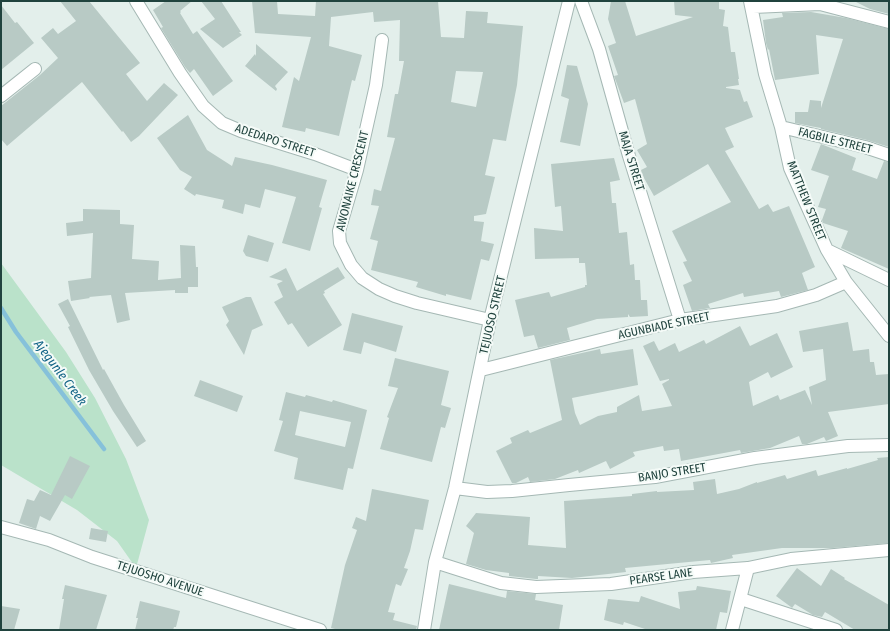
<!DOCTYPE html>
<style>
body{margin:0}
#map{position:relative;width:890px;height:631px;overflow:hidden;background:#e3efeb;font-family:"Fira Sans Condensed",sans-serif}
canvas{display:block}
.frame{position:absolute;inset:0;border:2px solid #20433e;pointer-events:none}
</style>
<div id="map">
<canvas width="890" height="631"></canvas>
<div class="frame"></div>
</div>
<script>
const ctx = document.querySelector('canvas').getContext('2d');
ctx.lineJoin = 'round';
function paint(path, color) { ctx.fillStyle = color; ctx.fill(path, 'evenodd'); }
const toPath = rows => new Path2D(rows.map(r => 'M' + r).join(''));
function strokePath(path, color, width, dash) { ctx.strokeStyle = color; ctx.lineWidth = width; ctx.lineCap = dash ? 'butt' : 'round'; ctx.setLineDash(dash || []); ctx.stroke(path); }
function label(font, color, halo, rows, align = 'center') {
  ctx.font = font + ' "Fira Sans Condensed",sans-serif'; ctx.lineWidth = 4; ctx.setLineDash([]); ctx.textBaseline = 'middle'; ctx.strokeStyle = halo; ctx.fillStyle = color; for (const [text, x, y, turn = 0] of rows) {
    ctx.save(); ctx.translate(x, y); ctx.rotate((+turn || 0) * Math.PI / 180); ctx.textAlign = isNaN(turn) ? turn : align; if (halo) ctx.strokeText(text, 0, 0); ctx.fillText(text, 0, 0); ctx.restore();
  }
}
paint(toPath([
 [1,263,66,352,95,398,126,459,149,520,136,568,117,541,77,510,1,465]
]), '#bae2ca');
strokePath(toPath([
 [1,308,16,332,104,449]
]), '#86c1da', 4.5);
paint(toPath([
 [60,1,89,1,140,63,126,74,147,101,164,83,178,95,139,136,131,142,123,131,122,132,82,82,7,146,1,139,1,106,40,75,58,58,41,38,53,28,58,34,76,21],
 [166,1,192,1,180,11,181,12,180,13,193,34,197,31,233,81,213,96,194,69,190,73,185,67,161,28,163,27,153,10],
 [201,1,221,1,241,32,239,32,242,35,223,48,200,29,215,19],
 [252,1,277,1,278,14,315,16,316,1,438,1,441,37,464,38,466,11,488,12,487,23,523,26,517,85,506,141,493,139,485,175,495,177,486,214,474,216,474,221,484,222,481,241,494,244,489,261,481,259,471,300,446,294,446,296,416,287,418,282,371,270,378,241,370,239,379,206,371,205,374,189,381,191,395,138,387,137,395,94,398,94,404,61,399,61,400,20,374,22,373,12,331,17,329,46,362,55,355,81,352,80,339,136,306,128,305,132,282,127,294,77,299,81,311,37,255,33],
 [456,71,483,72,476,107,451,102],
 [611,1,625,1,636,36,693,17,675,15,674,1,719,1,719,9,725,10,723,26,728,27,731,52,735,52,739,79,738,79,739,85,726,87,726,88,740,90,744,102,747,101,753,117,725,128,734,147,725,151,759,209,768,204,773,212,789,206,815,267,802,273,808,290,781,297,779,291,744,297,743,293,708,304,710,308,692,311,683,285,692,281,683,262,687,261,672,231,731,202,708,164,654,196,644,178,641,170,647,167,637,150,647,144,635,99,624,103,614,76,618,75,608,46,616,43,608,19],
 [854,1,889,1,889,14,870,9],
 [1,5,15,23,17,22,34,43,1,70],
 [811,12,846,18,889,29,889,147,867,140,821,129,821,128,815,127,795,123,795,112,808,112,810,100,821,101,821,108,843,39,816,35,819,74,775,80,769,49,768,50,766,43,763,20,783,17,782,13],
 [256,44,288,72,275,86,277,89,276,91,245,66,255,54,256,56],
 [567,65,577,66,588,104,580,146,560,142,569,99,561,96],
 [188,115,207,150,232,166,235,157,272,165,327,180,319,207,322,208,310,251,282,243,296,197,265,189,260,208,245,204,243,214,222,208,224,200,196,194,195,196,184,189,192,177,180,170,157,138],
 [821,144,856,158,852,170,877,179,884,161,889,162,889,269,841,248,848,231,823,223,822,220,826,209,818,207,829,176,811,170],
 [614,158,620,180,610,182,612,203,616,203,619,233,627,232,630,265,634,264,635,280,640,280,641,300,647,300,648,316,630,317,628,314,628,317,597,319,567,328,570,340,538,348,534,335,524,337,515,300,549,292,551,297,585,287,585,285,587,285,585,263,579,263,579,258,535,259,534,228,563,231,561,206,555,207,551,164],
 [83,209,120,210,120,224,134,225,132,259,159,261,158,280,181,278,180,245,195,246,196,267,198,267,198,287,188,287,188,293,175,293,175,290,125,293,130,320,117,323,111,295,89,297,90,298,71,301,68,281,91,278,93,233,67,236,66,223,83,221],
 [248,235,274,243,268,262,246,256,243,251],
 [338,267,345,278,324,291,325,293,323,294,342,325,308,347,292,323,288,325,274,302,283,297,277,284,283,281,269,277,286,268,297,291],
 [246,297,251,297,263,325,252,330,244,355,226,325,229,321,222,307],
 [68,299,103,370,104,369,124,405,146,441,137,447,113,411,89,370,68,327,70,326,58,304],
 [352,313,403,326,396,352,364,342,361,354,343,350],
 [848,322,853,351,869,349,870,362,874,362,876,375,889,374,889,404,828,412,838,436,826,441,824,437,807,444,802,444,799,436,770,448,741,453,740,450,681,461,679,449,664,451,663,446,633,452,635,456,610,469,606,461,579,473,578,470,555,479,530,482,528,477,516,483,512,483,496,451,512,443,510,438,528,430,530,433,562,420,550,360,600,349,601,354,633,349,638,385,572,398,575,413,580,425,598,416,617,412,617,407,639,395,642,411,672,406,662,384,669,380,669,379,660,381,643,346,654,341,659,351,675,343,679,352,704,340,706,344,740,326,750,346,777,333,793,367,771,378,768,372,749,382,753,406,778,395,780,400,805,390,812,405,809,387,826,380,823,349,803,352,799,331],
 [395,358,449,371,441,405,451,408,445,428,441,427,432,462,380,449,389,418,387,417,398,388,388,386],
 [200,380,243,396,237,412,194,396],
 [286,392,305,397,306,395,332,402,333,400,367,410,353,469,348,468,343,490,294,479,298,458,274,451,283,421,279,420],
 [300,411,351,422,345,447,295,435],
 [70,456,90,466,72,499,65,495,50,521,40,516,36,529,19,523,27,499,34,501,40,490,51,495],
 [889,457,889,543,833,548,782,548,732,555,733,558,711,563,710,560,625,568,626,572,572,578,538,576,538,579,536,579,509,576,509,573,486,570,466,564,474,533,466,526,476,513,530,517,528,545,566,548,564,501,632,496,632,494,657,491,657,492,694,490,693,482,715,479,717,494,739,489,757,482,757,483,785,475,787,479,816,470,818,476,847,468,847,469,878,460,877,458],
 [372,489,429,500,423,530,415,529,410,551,404,568,408,569,401,586,396,584,388,612,395,613,393,620,417,626,416,630,339,630,331,628,345,565,357,530,352,528,356,517,366,521],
 [91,528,108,531,106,542,89,539],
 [797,568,821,586,831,569,845,578,844,579,889,605,889,630,855,630,825,612,822,617,813,615,795,604,792,608,791,607,776,596],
 [449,584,506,598,507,591,536,594,535,600,563,605,559,630,439,630],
 [65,585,107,595,96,630,59,630,64,599,62,599],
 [697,586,731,591,727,613,720,612,716,630,648,630,624,622,623,625,604,620,608,599,639,602,641,596,680,609,678,592,696,590],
 [140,601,180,611,176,627,174,627,173,630,135,630,138,618,136,618],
 [1,606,20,609,14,630,1,630]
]), '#b8cac5');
const street = toPath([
 [136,1,180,73,203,106,222,123,241,131,315,154,357,170],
 [581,1,599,49,629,156,680,320],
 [750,1,765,74,781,127,790,168,827,250,846,282,889,336],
 [820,4,889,22],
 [753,7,820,4,822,1],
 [382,40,376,85,357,170,339,231,340,243,351,265,362,278,379,289,395,296,417,303,490,320],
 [1,96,35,69],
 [781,127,865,147,889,155],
 [827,250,889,280],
 [481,370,680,320,777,306,816,295,846,282],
 [455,488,487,492,512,491,569,485,655,477,755,458,848,446,889,445],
 [1,527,49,540,92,557,320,630],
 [435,562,501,583,536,587,611,584,693,572,748,568,791,559,889,550],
 [741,599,836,630],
 [424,630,435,562,455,488,490,320,569,1],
 [732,630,748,568]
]);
strokePath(street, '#a5b8b4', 14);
strokePath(street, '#fff', 12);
label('12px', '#20433e', '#f5fbf8', [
 ["ADEDAPO STREET",275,141,18],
 ["FAGBILE STREET",835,141,14],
 ["MAJA STREET",631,161,73],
 ["AWONAIKE CRESCENT",353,181,-76],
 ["MATTHEW STREET",806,201,68],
 ["TEJUOSO STREET",493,315,-77],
 ["AGUNBIADE STREET",664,326,-12],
 ["BANJO STREET",672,473,-9],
 ["PEARSE LANE",661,577,-8],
 ["TEJUOSHO AVENUE",160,579,18]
]);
label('italic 13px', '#136487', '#f5fbf8', [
 ["Ajegunle Creek",60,373,53]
]);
</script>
